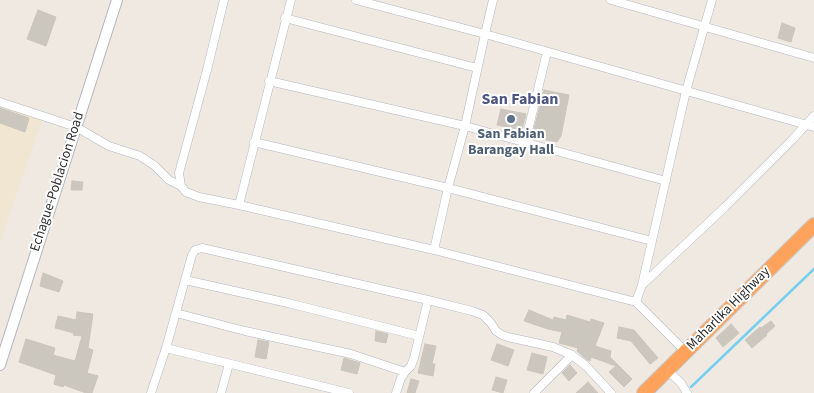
<!DOCTYPE html>
<style>
body{margin:0}
canvas{display:block;background:#efe9e1}
</style>
<canvas width="814" height="393"></canvas>
<script>
const ctx = document.querySelector('canvas').getContext('2d');
ctx.lineJoin = 'round';
function paint(path, color) { ctx.fillStyle = color; ctx.fill(path, 'evenodd'); }
const toPath = rows => new Path2D(rows.map(r => 'M' + r).join(''));
function strokePath(path, color, width, dash) { ctx.strokeStyle = color; ctx.lineWidth = width; ctx.lineCap = dash ? 'butt' : 'round'; ctx.setLineDash(dash || []); ctx.stroke(path); }
function label(font, color, halo, rows, align = 'center') {
  ctx.font = font + ' "Source Sans 3",sans-serif'; ctx.lineWidth = 4; ctx.setLineDash([]); ctx.textBaseline = 'middle'; ctx.strokeStyle = halo; ctx.fillStyle = color; for (const [text, x, y, turn = 0] of rows) {
    ctx.save(); ctx.translate(x, y); ctx.rotate((+turn || 0) * Math.PI / 180); ctx.textAlign = isNaN(turn) ? turn : align; if (halo) ctx.strokeText(text, 0, 0); ctx.fillText(text, 0, 0); ctx.restore();
  }
}
paint(toPath([
 [0,105,43,118,0,242]
]), '#f0e6d1');
strokePath(toPath([
 [691,387,814,269]
]), '#75cff0', 2.5);
const building = toPath([
 [38,10,56,17,46,46,27,39,38,10],
 [782,23,795,28,791,42,778,38,782,23],
 [544,90,569,95,561,136,557,142,532,137,544,90],
 [0,108,29,118,25,132,0,123,0,108],
 [501,109,526,114,522,130,497,125,501,109],
 [72,181,83,182,82,190,71,190,72,181],
 [43,273,63,281,59,292,40,286,43,273],
 [529,310,553,320,554,317,566,320,567,315,590,322,591,319,604,323,595,346,611,351,610,357,632,379,624,387,609,372,616,366,591,357,590,361,587,360,577,351,578,348,559,343,562,332,548,329,524,321,529,310],
 [77,312,93,314,88,348,93,350,87,373,98,376,92,393,86,393,64,385,63,387,54,384,56,375,19,362,26,339,55,348,53,355,75,361,82,336,73,335,74,333,55,328,58,316,76,320,77,312],
 [771,321,775,326,766,334,767,335,752,348,745,340,760,327,761,328,771,321],
 [731,324,739,333,723,347,716,338,731,324],
 [619,327,634,330,658,358,650,364,631,341,617,338,619,327],
 [376,331,388,334,386,343,375,341,376,331],
 [258,340,269,342,266,359,255,357,258,340],
 [425,344,436,346,432,364,435,364,433,376,418,373,425,344],
 [497,344,514,350,508,366,491,360,497,344],
 [532,353,547,357,543,374,527,370,532,353],
 [344,358,360,363,357,374,341,370,344,358],
 [570,365,577,373,569,381,562,373,570,365],
 [496,377,507,380,503,393,492,390,496,377],
 [411,379,419,381,415,393,407,393,411,379],
 [588,382,598,393,576,393,588,382]
]);
paint(building, '#cbc7bf');
strokePath(building, '#cbc5ba', 1);
const street = toPath([
 [224,0,207,70,179,173,181,186,186,192,199,197,239,205,434,250,636,302,686,352],
 [356,0,485,34,814,127],
 [611,0,814,58],
 [285,18,477,68],
 [269,81,465,126,666,181],
 [0,102,76,127,109,146,140,156,155,166,169,180,181,186],
 [254,142,448,188,652,241],
 [525,143,547,52],
 [239,205,291,0],
 [434,250,448,188,465,126,485,34,493,0],
 [185,280,288,303,419,336],
 [642,285,725,207,792,140,814,116],
 [636,302,642,285,686,91,712,0],
 [176,313,245,331,351,354,405,372,411,366,414,358,428,300],
 [166,348,349,393],
 [667,370,681,383,687,393],
 [151,393,166,348,192,255,195,250,202,248,428,300,472,311,483,315,491,323,496,331,502,335,508,337,553,347,572,355,586,366,611,393],
 [221,393,229,364],
 [396,393,401,378,405,372],
 [534,393,572,355]
]);
const secondary = toPath([
 [0,365,117,0]
]);
const highway = toPath([
 [644,393,814,225]
]);
strokePath(street, '#b4b7c1', 9);
strokePath(secondary, '#b4b7c1', 12);
strokePath(highway, '#c9c9c9', 16);
strokePath(street, '#fff', 8);
strokePath(secondary, '#fff', 10);
strokePath(highway, '#ffa35c', 14);
for (const [x, y, r, color] of [
 [511,119,5,"#5c6f8a"]
]) { const dot = new Path2D(); dot.arc(x, y, r, 0, 2 * Math.PI); ctx.fillStyle = color; ctx.fill(dot); strokePath(dot, '#fff', 2); }
label('bold 14px', '#4e5e75', '#fff', [
 ["San Fabian",511,135],
 ["Barangay Hall",511,151]
]);
label('14px', '#2e2e2e', '#fff', [
 ["Echague-Poblacion Road",58,182,-72],
 ["Maharlika Highway",729,309,-45]
]);
label('bold 16px', '#4d5680', '#fff', [
 ["San Fabian",520,100]
]);
</script>
